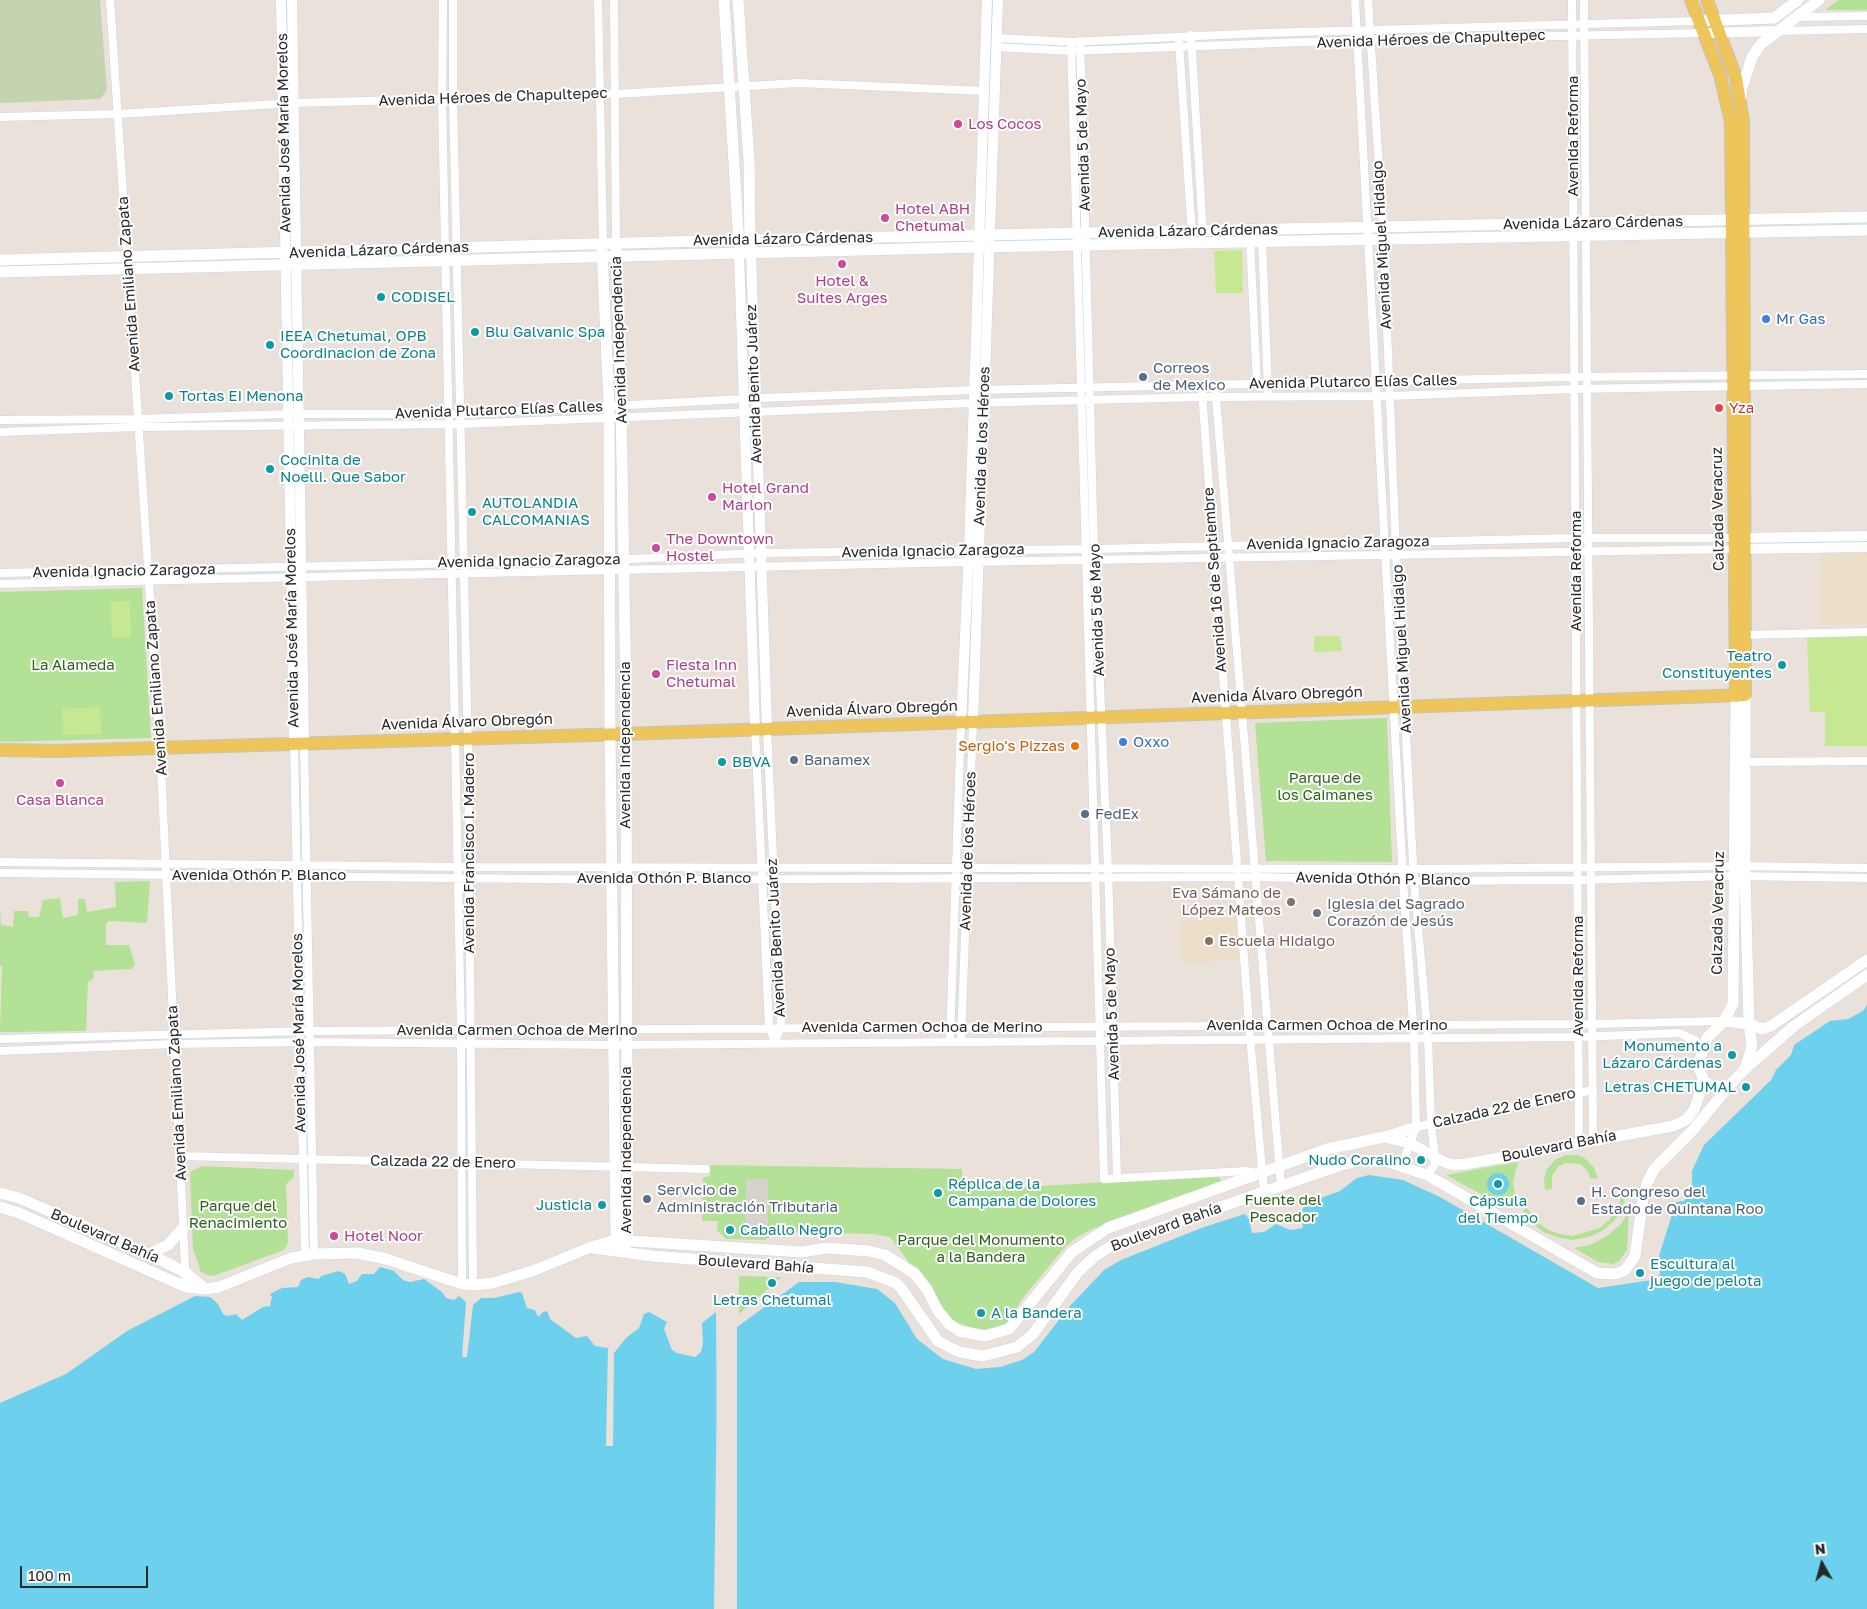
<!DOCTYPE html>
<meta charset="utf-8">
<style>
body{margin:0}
#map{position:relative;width:1867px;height:1609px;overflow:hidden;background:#eae2da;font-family:"Golos Text",sans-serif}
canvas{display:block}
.north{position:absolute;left:1797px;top:1539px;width:50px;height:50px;-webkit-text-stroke:4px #fff;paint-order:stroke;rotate:353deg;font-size:14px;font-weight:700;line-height:20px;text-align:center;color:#282828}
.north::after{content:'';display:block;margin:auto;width:18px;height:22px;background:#282828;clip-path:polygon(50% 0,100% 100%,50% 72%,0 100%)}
.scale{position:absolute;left:20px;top:1566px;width:128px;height:22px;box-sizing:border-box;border:2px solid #282828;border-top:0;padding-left:6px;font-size:15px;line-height:18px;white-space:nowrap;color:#282828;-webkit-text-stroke:4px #fff;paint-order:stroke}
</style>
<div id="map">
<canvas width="1867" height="1609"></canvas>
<div class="north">N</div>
<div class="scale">100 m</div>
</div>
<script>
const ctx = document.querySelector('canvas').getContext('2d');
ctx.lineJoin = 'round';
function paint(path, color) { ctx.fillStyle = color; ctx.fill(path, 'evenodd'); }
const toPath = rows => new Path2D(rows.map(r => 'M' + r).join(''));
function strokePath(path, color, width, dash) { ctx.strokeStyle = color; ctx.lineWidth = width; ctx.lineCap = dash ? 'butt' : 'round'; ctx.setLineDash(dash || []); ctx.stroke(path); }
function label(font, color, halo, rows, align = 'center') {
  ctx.font = font + ' "Golos Text",sans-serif'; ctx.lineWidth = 4; ctx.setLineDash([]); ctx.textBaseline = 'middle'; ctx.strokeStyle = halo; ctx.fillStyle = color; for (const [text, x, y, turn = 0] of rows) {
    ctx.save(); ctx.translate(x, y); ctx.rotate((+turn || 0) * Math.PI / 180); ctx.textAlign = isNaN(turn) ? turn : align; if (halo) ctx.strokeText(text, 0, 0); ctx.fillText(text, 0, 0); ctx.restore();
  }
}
paint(toPath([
 [1822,552,1867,552,1867,624,1818,625],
 [1236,916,1239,960,1181,964,1179,922]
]), '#ecdfc9');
paint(toPath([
 [1839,0,1867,0,1867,10,1825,10],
 [142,588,151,738,0,742,0,592],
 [1387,718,1392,862,1266,861,1255,723],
 [150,881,147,923,109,921,106,924,106,945,129,945,135,964,132,969,93,971,94,978,88,982,86,1031,0,1032,2,966,0,966,0,905,1,925,13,927,14,911,28,911,29,917,39,917,43,900,60,898,63,918,78,915,78,899,85,899,87,912,116,907,115,882],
 [1566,1155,1578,1155,1587,1160,1594,1168,1598,1178,1591,1179,1587,1170,1580,1164,1565,1163,1559,1166,1552,1176,1552,1189,1545,1190,1544,1180,1547,1169,1555,1160],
 [1518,1162,1513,1182,1516,1198,1497,1203,1446,1175],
 [710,1165,962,1169,962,1184,1028,1187,1215,1175,1220,1178,1221,1182,1092,1229,1076,1238,1065,1247,1022,1299,1007,1323,987,1330,976,1330,952,1320,890,1237,874,1234,778,1232,765,1240,726,1239,717,1230,718,1221,702,1221,703,1177,710,1176],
 [202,1166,294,1170,294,1177,286,1184,288,1243,284,1250,216,1275,210,1276,201,1272,193,1249,190,1177,191,1171],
 [1622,1193,1626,1194,1622,1209,1614,1221,1602,1231,1589,1237,1573,1240,1560,1238,1545,1233,1533,1224,1523,1210,1527,1208,1537,1222,1548,1230,1560,1234,1573,1236,1600,1228,1610,1219,1618,1207],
 [1629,1210,1627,1250,1619,1261,1613,1264,1598,1262,1574,1248,1590,1245,1607,1236,1622,1223],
 [739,1276,782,1277,739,1314]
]), '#b3e196');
paint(toPath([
 [0,0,100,0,107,90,100,99,0,103]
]), '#c4d4b1');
paint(toPath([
 [1242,250,1243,293,1216,293,1214,251],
 [130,601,131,637,112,638,110,602],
 [1867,635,1867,746,1825,746,1825,712,1810,712,1807,637],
 [1314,636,1340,636,1342,651,1314,652],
 [100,707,101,734,63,735,62,709]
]), '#c7e892');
paint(toPath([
 [746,1179,768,1179,768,1228,746,1227]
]), '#d7d2cc');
paint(toPath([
 [1867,1005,1867,1609,737,1609,737,1327,799,1282,835,1282,877,1289,895,1303,917,1339,943,1359,976,1369,1000,1367,1022,1360,1034,1352,1069,1307,1104,1270,1121,1260,1204,1227,1245,1214,1249,1219,1252,1233,1264,1232,1276,1224,1290,1230,1303,1228,1301,1213,1305,1204,1340,1191,1357,1178,1369,1175,1403,1180,1440,1197,1598,1288,1658,1279,1660,1273,1659,1256,1675,1205,1676,1202,1684,1201,1687,1197,1692,1185,1692,1171,1704,1145,1771,1080,1776,1070,1791,1055,1794,1045,1830,1021,1848,1019,1863,1011],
 '1487 1184a11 11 0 1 1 22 0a11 11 0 1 1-22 0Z',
 [380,1267,394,1271,403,1280,410,1282,424,1279,442,1292,446,1298,454,1300,459,1296,466,1302,462,1357,467,1357,473,1305,481,1298,494,1298,519,1292,522,1293,527,1308,535,1310,538,1317,543,1312,547,1311,550,1319,576,1338,587,1336,595,1346,608,1348,606,1446,613,1446,614,1353,626,1338,639,1328,644,1314,649,1312,667,1322,664,1329,672,1350,677,1353,695,1357,701,1352,703,1343,702,1323,716,1312,718,1609,0,1609,0,1403,66,1374,127,1331,195,1296,210,1297,218,1304,223,1314,227,1316,236,1314,242,1320,263,1307,270,1306,272,1297,270,1294,282,1288,298,1287,301,1280,308,1277,319,1279,321,1276,339,1271,345,1274,349,1284,357,1281,362,1274,374,1274]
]), '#6dd0ec');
paint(toPath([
 [718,1311,720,1609,714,1609],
 [737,1324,737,1327,734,1523,734,1327]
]), '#eae2da');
const minor = toPath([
 [110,0,160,747,186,1287],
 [443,0,442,99,461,1031,462,1284],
 [453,0,453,99,468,750,473,1285],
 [598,0,603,244],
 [614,0,616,244],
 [1355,0,1403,880,1414,1038,1416,1127,1405,1157,1405,1167],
 [1368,0,1383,227,1396,553,1414,881,1428,1038,1431,1124,1435,1157,1434,1166,1427,1175],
 [1572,0,1579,1142],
 [1584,0,1593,1139],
 [1797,17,1867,16],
 [1778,31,1867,29],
 [1191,35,1203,234],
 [996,38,1071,42,1262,33,1699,21],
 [1080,41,1094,549,1108,868,1117,1178],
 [1071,42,1104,1179,1246,1171,1258,1173],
 [1179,43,1192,234],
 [996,47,1070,51,1357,40,1706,33],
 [0,117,118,114,293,103,616,94,798,83,985,91],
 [1250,239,1257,385],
 [1262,239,1268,390],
 [1215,385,1281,1187],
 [1202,392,1249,1025,1264,1192],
 [0,420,138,419,288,414,460,414,762,398,973,390,1575,377,1867,374],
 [0,432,138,427,461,424,973,403,1202,397,1390,396,1575,389,1867,384],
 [0,573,609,560,759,553,1094,549,1576,538,1735,538],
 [0,584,969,562,1735,549],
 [1742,635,1867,632],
 [755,729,769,1027,775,1042],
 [767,729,781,1027,775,1042],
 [304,742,314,1254],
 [294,743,305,1255],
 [1742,762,1867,761],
 [0,862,469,867,1414,869,1735,866,1867,868],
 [0,873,626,880,1255,877,1414,881,1578,880,1735,876,1867,878],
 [0,1039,309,1031,1592,1024,1724,1021],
 [950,1041,961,722],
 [961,1042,973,722],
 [0,1051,174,1044,309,1042,614,1045,1579,1037,1679,1033,1695,1040,1703,1049],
 [1416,1127,1593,1090],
 [180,1156,706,1169]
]);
const tertiary = toPath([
 [281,0,294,743],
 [292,0,304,742],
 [1706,33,1776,31],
 [751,252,767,729],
 [739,253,755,729],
 [1738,538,1867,536],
 [1739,549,1867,547],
 [961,722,969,550,987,0],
 [973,722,998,0]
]);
const secondary = toPath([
 [724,0,739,245],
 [738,0,749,160,750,246],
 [1699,21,1774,18,1798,0],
 [1741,97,1742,88,1752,57,1761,44,1819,0],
 [602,249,609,406,610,734,616,1240,619,1247],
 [616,249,621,405,626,702,627,1167,627,1240,624,1247],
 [0,260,739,240,1867,217],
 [0,272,979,247,1867,230],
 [1745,695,1745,876,1749,1024,1762,1029,1771,1026,1867,960],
 [1724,1021,1749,1024,1752,1046,1745,1069,1730,1085,1712,1087,1704,1081,1699,1068,1700,1059,1707,1038,1724,1021,1733,1004,1736,696],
 [1746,1068,1794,1026,1867,975],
 [1385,1137,1416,1127],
 [0,1193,19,1198,149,1254,185,1272,205,1289],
 [0,1207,19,1213,186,1287,205,1289,219,1287,291,1258,314,1254,358,1253,386,1259,462,1284,473,1285,493,1283,535,1270,591,1247,616,1240,802,1252,826,1248,869,1251,885,1255,914,1273,926,1288,938,1311,949,1324,959,1331,985,1336,1009,1329,1072,1252,1108,1228,1327,1149,1384,1137,1410,1143,1444,1162,1454,1165,1466,1164,1673,1126,1686,1120,1694,1110,1704,1081],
 [593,1248,652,1256,867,1272,896,1283,901,1288,938,1341,959,1352,983,1356,1017,1347,1033,1334,1078,1272,1094,1257,1114,1244,1341,1165,1359,1161,1385,1161,1427,1175,1597,1273,1616,1274,1625,1270,1635,1256,1643,1199,1647,1183,1654,1169,1692,1131,1730,1085],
 [149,1254,168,1245,183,1228]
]);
const primary = toPath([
 [1691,0,1720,75,1731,122,1736,696],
 [0,750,57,751,625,734,1745,695,1743,121,1736,78,1707,0]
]);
strokePath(minor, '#cfd3e1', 9);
strokePath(tertiary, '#cfd3e1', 11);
strokePath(secondary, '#cfd3e1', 12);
strokePath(primary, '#c3c3c3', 14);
strokePath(minor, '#fff', 8);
strokePath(tertiary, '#fff', 10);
strokePath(secondary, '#fff', 11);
strokePath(primary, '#eec55b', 12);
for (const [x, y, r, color] of [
 [958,124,5,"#d1479c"],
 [885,218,5,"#d1479c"],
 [842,264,5,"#d1479c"],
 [381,297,5,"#0f9aa8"],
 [1766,319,5,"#3f7fe0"],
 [475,332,5,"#0f9aa8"],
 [270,345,5,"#0f9aa8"],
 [1143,377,5,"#5c6f8a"],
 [169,396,5,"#0f9aa8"],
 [1719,408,5,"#e0444e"],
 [270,469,5,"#0f9aa8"],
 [712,497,5,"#d1479c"],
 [472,512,5,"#0f9aa8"],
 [656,548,5,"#d1479c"],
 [1782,665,5,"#0f9aa8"],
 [656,674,5,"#d1479c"],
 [1123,742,5,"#3f7fe0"],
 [1075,746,5,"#e8710a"],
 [794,760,5,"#5c6f8a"],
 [722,762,5,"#0f9aa8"],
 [60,783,5,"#d1479c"],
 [1085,814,5,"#5c6f8a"],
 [1291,902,5,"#8d6e63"],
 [1317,913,5,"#6b7280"],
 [1209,941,5,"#8d6e63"],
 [1732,1055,5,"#0f9aa8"],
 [1746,1087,5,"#0f9aa8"],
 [1421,1160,5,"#0f9aa8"],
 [1498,1184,5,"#0f9aa8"],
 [938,1193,5,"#0f9aa8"],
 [647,1199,5,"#5c6f8a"],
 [1581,1201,5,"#5c6f8a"],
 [602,1205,5,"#0f9aa8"],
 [730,1230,5,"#0f9aa8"],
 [334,1236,5,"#d1479c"],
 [1640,1273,5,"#0f9aa8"],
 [772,1283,5,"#0f9aa8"],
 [981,1313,5,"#0f9aa8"]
]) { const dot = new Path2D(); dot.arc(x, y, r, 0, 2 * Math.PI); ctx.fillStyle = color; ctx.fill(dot); strokePath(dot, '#fff', 2); }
label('15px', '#282828', '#fff', [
 ["Avenida Héroes de Chapultepec",1431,39,-2],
 ["Avenida Héroes de Chapultepec",493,97,-2],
 ["Avenida José María Morelos",284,133,-91],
 ["Avenida Reforma",1573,136,-90],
 ["Avenida 5 de Mayo",1083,145,-92],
 ["Avenida Lázaro Cárdenas",1593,223,-1],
 ["Avenida Lázaro Cárdenas",1188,231,-1],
 ["Avenida Lázaro Cárdenas",783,239,-1],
 ["Avenida Miguel Hidalgo",1382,245,-93],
 ["Avenida Lázaro Cárdenas",379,250,-2],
 ["Avenida Emiliano Zapata",129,284,-94],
 ["Avenida Independencia",619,340,-92],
 ["Avenida Plutarco Elías Calles",1353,382,-1],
 ["Avenida Benito Juárez",754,384,-92],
 ["Avenida Plutarco Elías Calles",499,410,-2],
 ["Avenida de los Héroes",982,446,-88],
 ["Calzada Veracruz",1718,509,-91],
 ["Avenida Ignacio Zaragoza",1338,543,-1],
 ["Avenida Ignacio Zaragoza",933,551,-1],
 ["Avenida Ignacio Zaragoza",529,561,-1],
 ["Avenida Ignacio Zaragoza",124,571,-1],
 ["Avenida Reforma",1576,571,-90],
 ["Avenida 16 de Septiembre",1215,580,-94],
 ["Avenida 5 de Mayo",1097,610,-92],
 ["Avenida José María Morelos",292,628,-91],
 ["Avenida Miguel Hidalgo",1402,649,-93],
 ["Avenida Emiliano Zapata",156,688,-94],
 ["Avenida Álvaro Obregón",1277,695,-2],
 ["Avenida Álvaro Obregón",872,709,-2],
 ["Avenida Álvaro Obregón",467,722,-2],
 ["Avenida Independencia",625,745,-90],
 ["Avenida de los Héroes",968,851,-88],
 ["Avenida Francisco I. Madero",469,853,-90],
 ["Avenida Othón P. Blanco",259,875],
 ["Avenida Othón P. Blanco",664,878],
 ["Avenida Othón P. Blanco",1383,879,1],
 ["Calzada Veracruz",1718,913,-89],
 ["Avenida Benito Juárez",776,938,-93],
 ["Avenida Reforma",1578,976,-90],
 ["Avenida 5 de Mayo",1112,1014,-92],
 ["Avenida Carmen Ochoa de Merino",1327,1025],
 ["Avenida Carmen Ochoa de Merino",922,1027],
 ["Avenida Carmen Ochoa de Merino",517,1030],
 ["Avenida José María Morelos",299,1033,-91],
 ["Avenida Emiliano Zapata",177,1093,-93],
 ["Calzada 22 de Enero",1504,1108,-12],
 ["Boulevard Bahía",1559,1146,-11],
 ["Avenida Independencia",626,1150,-90],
 ["Calzada 22 de Enero",443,1162,1],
 ["Boulevard Bahía",1166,1227,-20],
 ["Boulevard Bahía",105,1236,23],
 ["Boulevard Bahía",756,1264,4]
]);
label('15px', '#b23c85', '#fff', [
 ["Los Cocos",968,124],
 ["Hotel ABH",895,209],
 ["Chetumal",895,226],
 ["Hotel &",842,281,"center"],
 ["Suites Arges",842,298,"center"],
 ["Hotel Grand",722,488],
 ["Marlon",722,505],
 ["The Downtown",666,539],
 ["Hostel",666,556],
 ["Fiesta Inn",666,665],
 ["Chetumal",666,682],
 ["Casa Blanca",60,800,"center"],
 ["Hotel Noor",344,1236]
], 'left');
label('15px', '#0d838f', '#fff', [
 ["CODISEL",391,297],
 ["Blu Galvanic Spa",485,332],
 ["IEEA Chetumal, OPB",280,336],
 ["Coordinacion de Zona",280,353],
 ["Tortas EI Menona",179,396],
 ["Cocinita de",280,460],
 ["Noelli. Que Sabor",280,477],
 ["AUTOLANDIA",482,503],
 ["CALCOMANIAS",482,520],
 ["Teatro",1772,656,"right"],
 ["Constituyentes",1772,673,"right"],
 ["BBVA",732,762],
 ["Monumento a",1722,1046,"right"],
 ["Lázaro Cárdenas",1722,1063,"right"],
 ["Letras CHETUMAL",1736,1087,"right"],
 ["Nudo Coralino",1411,1160,"right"],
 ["Réplica de la",948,1184],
 ["Campana de Dolores",948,1201],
 ["Cápsula",1498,1201,"center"],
 ["del Tiempo",1498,1218,"center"],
 ["Justicia",592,1205,"right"],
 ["Caballo Negro",740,1230],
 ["Escultura al",1650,1264],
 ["juego de pelota",1650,1281],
 ["Letras Chetumal",772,1300,"center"],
 ["A la Bandera",991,1313]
], 'left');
label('15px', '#366cbe', '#fff', [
 ["Mr Gas",1776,319],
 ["Oxxo",1133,742]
], 'left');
label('15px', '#4e5e75', '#fff', [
 ["Correos",1153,368],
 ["de Mexico",1153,385],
 ["Banamex",804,760],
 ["FedEx",1095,814],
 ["Servicio de",657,1190],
 ["Administración Tributaria",657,1207],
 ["H. Congreso del",1591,1192],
 ["Estado de Quintana Roo",1591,1209]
], 'left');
label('15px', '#be3a42', '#fff', [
 ["Yza",1729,408]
], 'left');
label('15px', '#2c631a', '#fff', [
 ["La Alameda",73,665],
 ["Parque de",1325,778],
 ["los Caimanes",1325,795],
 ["Fuente del",1283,1200],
 ["Pescador",1283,1217],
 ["Parque del",238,1206],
 ["Renacimiento",238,1223],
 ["Parque del Monumento",981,1240],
 ["a la Bandera",981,1257]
]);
label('15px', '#c56008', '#fff', [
 ["Sergio's Pizzas",1065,746]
], 'right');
label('15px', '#785e54', '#fff', [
 ["Eva Sámano de",1281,893],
 ["López Mateos",1281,910],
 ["Escuela Hidalgo",1219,941,"left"]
], 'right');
label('15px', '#5b616d', '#fff', [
 ["Iglesia del Sagrado",1327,904],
 ["Corazón de Jesús",1327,921]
], 'left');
</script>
